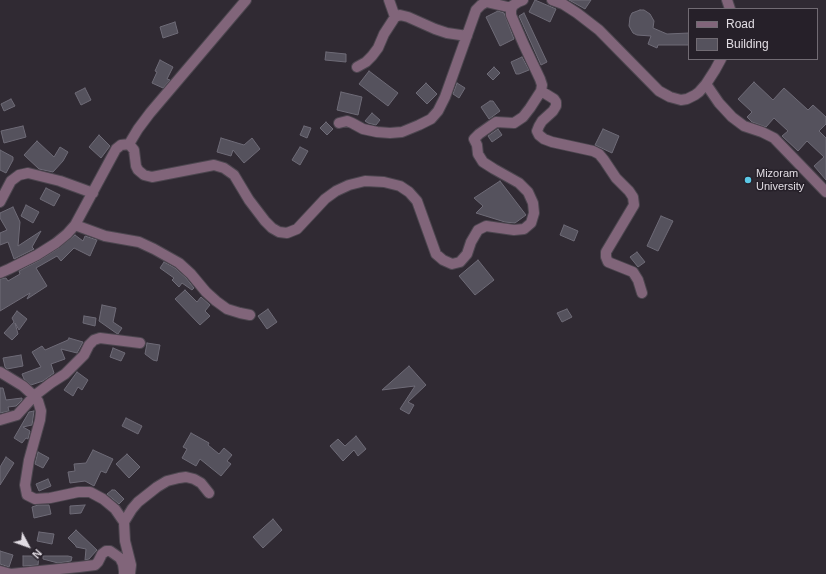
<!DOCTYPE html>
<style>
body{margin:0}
#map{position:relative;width:826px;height:574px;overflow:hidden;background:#302a33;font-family:Helvetica,sans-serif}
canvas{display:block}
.legend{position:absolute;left:688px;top:8px;width:130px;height:52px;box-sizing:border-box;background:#262029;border:1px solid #716b73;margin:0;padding:5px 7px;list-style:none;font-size:12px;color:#e1dce3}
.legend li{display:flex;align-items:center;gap:8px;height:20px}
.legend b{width:20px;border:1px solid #716b73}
.north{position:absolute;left:8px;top:526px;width:40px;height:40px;-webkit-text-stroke:3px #262029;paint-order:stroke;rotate:131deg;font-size:11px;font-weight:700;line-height:16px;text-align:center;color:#e1dce3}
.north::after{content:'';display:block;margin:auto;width:14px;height:18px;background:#e1dce3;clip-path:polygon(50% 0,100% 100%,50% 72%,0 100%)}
</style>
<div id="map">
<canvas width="826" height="574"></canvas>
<ul class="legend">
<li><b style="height:5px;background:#81657a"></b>Road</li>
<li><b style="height:11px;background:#55525d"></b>Building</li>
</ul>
<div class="north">N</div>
</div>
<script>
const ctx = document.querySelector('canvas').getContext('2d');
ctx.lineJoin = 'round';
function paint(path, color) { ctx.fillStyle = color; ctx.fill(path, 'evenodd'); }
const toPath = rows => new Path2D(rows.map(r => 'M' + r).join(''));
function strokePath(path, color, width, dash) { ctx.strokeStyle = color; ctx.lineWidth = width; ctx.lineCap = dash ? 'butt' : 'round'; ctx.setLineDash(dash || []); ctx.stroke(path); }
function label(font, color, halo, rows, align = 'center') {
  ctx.font = font + ' Helvetica,sans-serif'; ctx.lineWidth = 3; ctx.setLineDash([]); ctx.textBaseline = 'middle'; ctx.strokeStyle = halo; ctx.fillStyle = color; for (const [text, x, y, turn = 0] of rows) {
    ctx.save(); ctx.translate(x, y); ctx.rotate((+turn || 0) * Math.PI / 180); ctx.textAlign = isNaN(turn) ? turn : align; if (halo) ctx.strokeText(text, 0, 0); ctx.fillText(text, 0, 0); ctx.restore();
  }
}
const building = toPath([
 [535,0,556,9,550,22,529,12,535,0],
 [569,0,591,0,585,9,569,0],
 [640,10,644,10,650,14,654,21,653,28,667,34,689,33,689,45,658,45,657,48,648,44,651,36,637,35,633,33,629,26,630,17,632,13,640,10],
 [498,11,504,13,514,39,500,46,486,17,498,11],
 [524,13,547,62,541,65,519,16,524,13],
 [175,22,178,33,163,38,160,27,175,22],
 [326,52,346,54,346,62,325,60,326,52],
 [522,57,529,70,519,74,516,74,511,62,522,57],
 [160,60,173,67,167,79,170,80,163,88,152,83,157,72,155,71,160,60],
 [494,67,500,73,493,80,487,74,494,67],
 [369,71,398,93,388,106,359,84,369,71],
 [754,82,773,100,784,88,808,110,813,105,826,117,826,124,819,131,826,138,826,180,814,166,824,157,807,141,798,151,782,136,788,131,774,118,766,127,752,122,747,117,752,112,738,99,754,82],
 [426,83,437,94,427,104,416,93,426,83],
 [457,83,465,88,459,98,453,94,457,83],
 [85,88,91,100,81,105,75,93,85,88],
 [341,92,362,97,358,115,337,110,341,92],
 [11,99,15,106,4,111,1,104,11,99],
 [490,101,493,101,500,111,489,119,481,107,490,101],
 [372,113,380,120,376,125,368,123,365,121,372,113],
 [326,122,333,129,327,135,320,128,326,122],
 [23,126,26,137,4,143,1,131,23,126],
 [304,126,311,128,307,138,300,135,304,126],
 [498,129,502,135,492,142,488,136,498,129],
 [603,129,619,136,612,153,595,145,603,129],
 [99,135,110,146,101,158,89,147,99,135],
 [221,138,244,145,252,138,260,149,244,163,233,150,231,156,217,152,221,138],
 [37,141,54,157,60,147,68,152,63,161,53,172,39,169,24,155,37,141],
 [300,147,308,151,300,165,292,160,300,147],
 [0,150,13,157,13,160,6,173,0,170,0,150],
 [500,181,526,215,515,223,505,222,476,213,483,206,474,198,500,181],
 [46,188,60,195,54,206,40,199,46,188],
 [26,205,39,212,33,223,21,216,26,205],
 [13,207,20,222,18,246,41,231,32,247,34,249,14,259,8,242,0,245,0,233,7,230,0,218,0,213,13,207],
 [661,216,673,221,658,251,647,246,661,216],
 [564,225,578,231,574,241,560,235,564,225],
 [75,235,83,241,85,236,97,240,90,256,74,248,61,261,57,256,36,268,47,286,27,299,30,293,0,311,0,279,6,278,8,281,20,274,19,271,40,260,59,248,75,235],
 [637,252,645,262,638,267,630,257,637,252],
 [478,260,494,280,475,295,459,276,478,260],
 [164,262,175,268,186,278,194,288,192,290,182,283,179,287,172,280,174,278,160,268,164,262],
 [185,290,197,302,201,297,210,305,205,311,210,316,200,325,175,299,185,290],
 [102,305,116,308,113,322,122,328,118,334,116,333,99,321,102,305],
 [268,309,277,322,267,329,258,316,268,309],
 [567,309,572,317,562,322,557,313,567,309],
 [17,311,27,319,19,330,15,323,18,334,12,340,4,333,14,322,12,318,17,311],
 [84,316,96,318,95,326,83,323,84,316],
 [69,338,83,342,77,353,61,349,65,359,51,364,54,373,43,381,31,385,24,379,22,374,41,367,32,352,42,346,45,350,68,340,69,338],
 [147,343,160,345,157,361,153,360,145,354,147,343],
 [113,348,125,353,121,361,110,357,113,348],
 [21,355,23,366,7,369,5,367,3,358,21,355],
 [409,366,426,385,408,402,414,405,409,414,400,409,415,386,382,390,409,366],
 [77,372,88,380,82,390,78,387,73,396,64,390,77,372],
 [0,388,3,388,6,400,22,398,22,400,16,406,8,407,9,411,0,413,0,388],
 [34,411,32,425,23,427,30,431,28,439,26,438,22,443,14,438,29,412,34,411],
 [126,418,142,426,138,434,122,426,126,418],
 [191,433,209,443,208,445,219,454,224,448,232,455,227,461,231,464,221,476,200,459,196,466,182,458,187,449,183,447,191,433],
 [356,436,366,449,358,456,354,450,343,461,330,446,338,439,345,446,356,436],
 [93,450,113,459,106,473,101,471,94,486,85,481,70,483,68,472,75,471,74,464,86,463,93,450],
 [38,452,49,458,43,468,35,464,38,452],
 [127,454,140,467,129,478,116,464,127,454],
 [6,457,14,463,0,485,0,467,6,457],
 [48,479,51,486,39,491,36,484,48,479],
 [112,490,115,490,124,499,119,504,107,494,112,490],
 [38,505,49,505,51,514,34,518,32,507,38,505],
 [85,505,81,513,70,514,70,506,85,505],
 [273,519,282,530,263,548,253,537,273,519],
 [76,530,97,550,89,559,85,560,86,549,76,547,76,546,68,538,76,530],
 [39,532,54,534,52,544,37,541,39,532],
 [0,551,13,555,9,567,0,564,0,551],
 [23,556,39,556,38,565,23,566,23,556],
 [43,556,68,556,72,557,71,561,58,563,43,559,43,556]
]);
paint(building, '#55525d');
strokePath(building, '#6e6b77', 1);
const minor = toPath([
 [389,0,395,17],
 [552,0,563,4,577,13,599,30,659,91,670,97,681,100,687,99,695,95,699,92,706,84,715,70,721,59],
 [727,0,730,9],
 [357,67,366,62,372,56,378,48,384,34,395,17,400,15,408,17,435,29,447,33,467,36],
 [706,84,719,103,732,117,744,126,762,132,774,138,826,192],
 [541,91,554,99,556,102,556,106,553,111,542,121,539,126,537,131,539,135,544,139,552,142,593,151,599,154,604,160,616,178,629,191,633,197,634,205,606,252,606,257,608,262,633,272,638,280,642,293],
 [339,123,347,121,352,123,363,129,377,132,390,133,402,132,419,125,431,119,438,111,445,97,476,10,481,5,486,2,512,8],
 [129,144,138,129,150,113,246,0],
 [0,202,11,181,19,175,28,173,60,181,93,193],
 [75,225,105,236,139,242,154,249,179,263,191,274,206,292,216,301,227,309,240,313,250,315],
 [0,273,9,269,37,255,56,243,67,234,75,225,116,149,121,145,129,144,134,150,136,166,138,170,144,175,152,177,214,165,224,168,234,175,249,200,265,221,272,228,279,232,287,233,297,229,325,199,336,191,349,185,365,181,384,182,400,186,409,192,417,201,436,254,443,260,452,264,460,262,467,254,471,242,478,230,486,226,514,230,524,229,531,223,534,213,533,203,528,192,519,183,494,169,483,162,478,154,477,145,474,139,479,134,496,122,514,123,523,117,530,108,541,91,542,85,540,79,524,45,511,15,511,10,512,6,518,2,523,0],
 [0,372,23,386,34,396,38,401,41,411,40,420,29,460,25,485,27,495,35,499,50,498,78,492,90,492,103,499,115,509,124,522,125,541,131,565,130,574],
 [0,420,17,415,34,396,51,383,65,374,84,355,89,345,94,340,100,338,140,343],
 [124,522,132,509,138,502,157,487,167,481,179,478,186,477,194,479,201,483,209,493],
 [0,571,11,574,79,567,95,565,98,562,102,554,106,551,110,551,120,558,123,564,124,571,124,574]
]);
strokePath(minor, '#4c464f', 12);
strokePath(minor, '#81657a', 10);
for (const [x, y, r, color] of [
 [748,180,4,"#5bc8e6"]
]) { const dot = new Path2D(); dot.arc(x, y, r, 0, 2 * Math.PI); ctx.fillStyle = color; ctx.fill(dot); strokePath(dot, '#262029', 1.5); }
label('11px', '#e1dce3', '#262029', [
 ["Mizoram",756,174],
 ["University",756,187]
], 'left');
</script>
